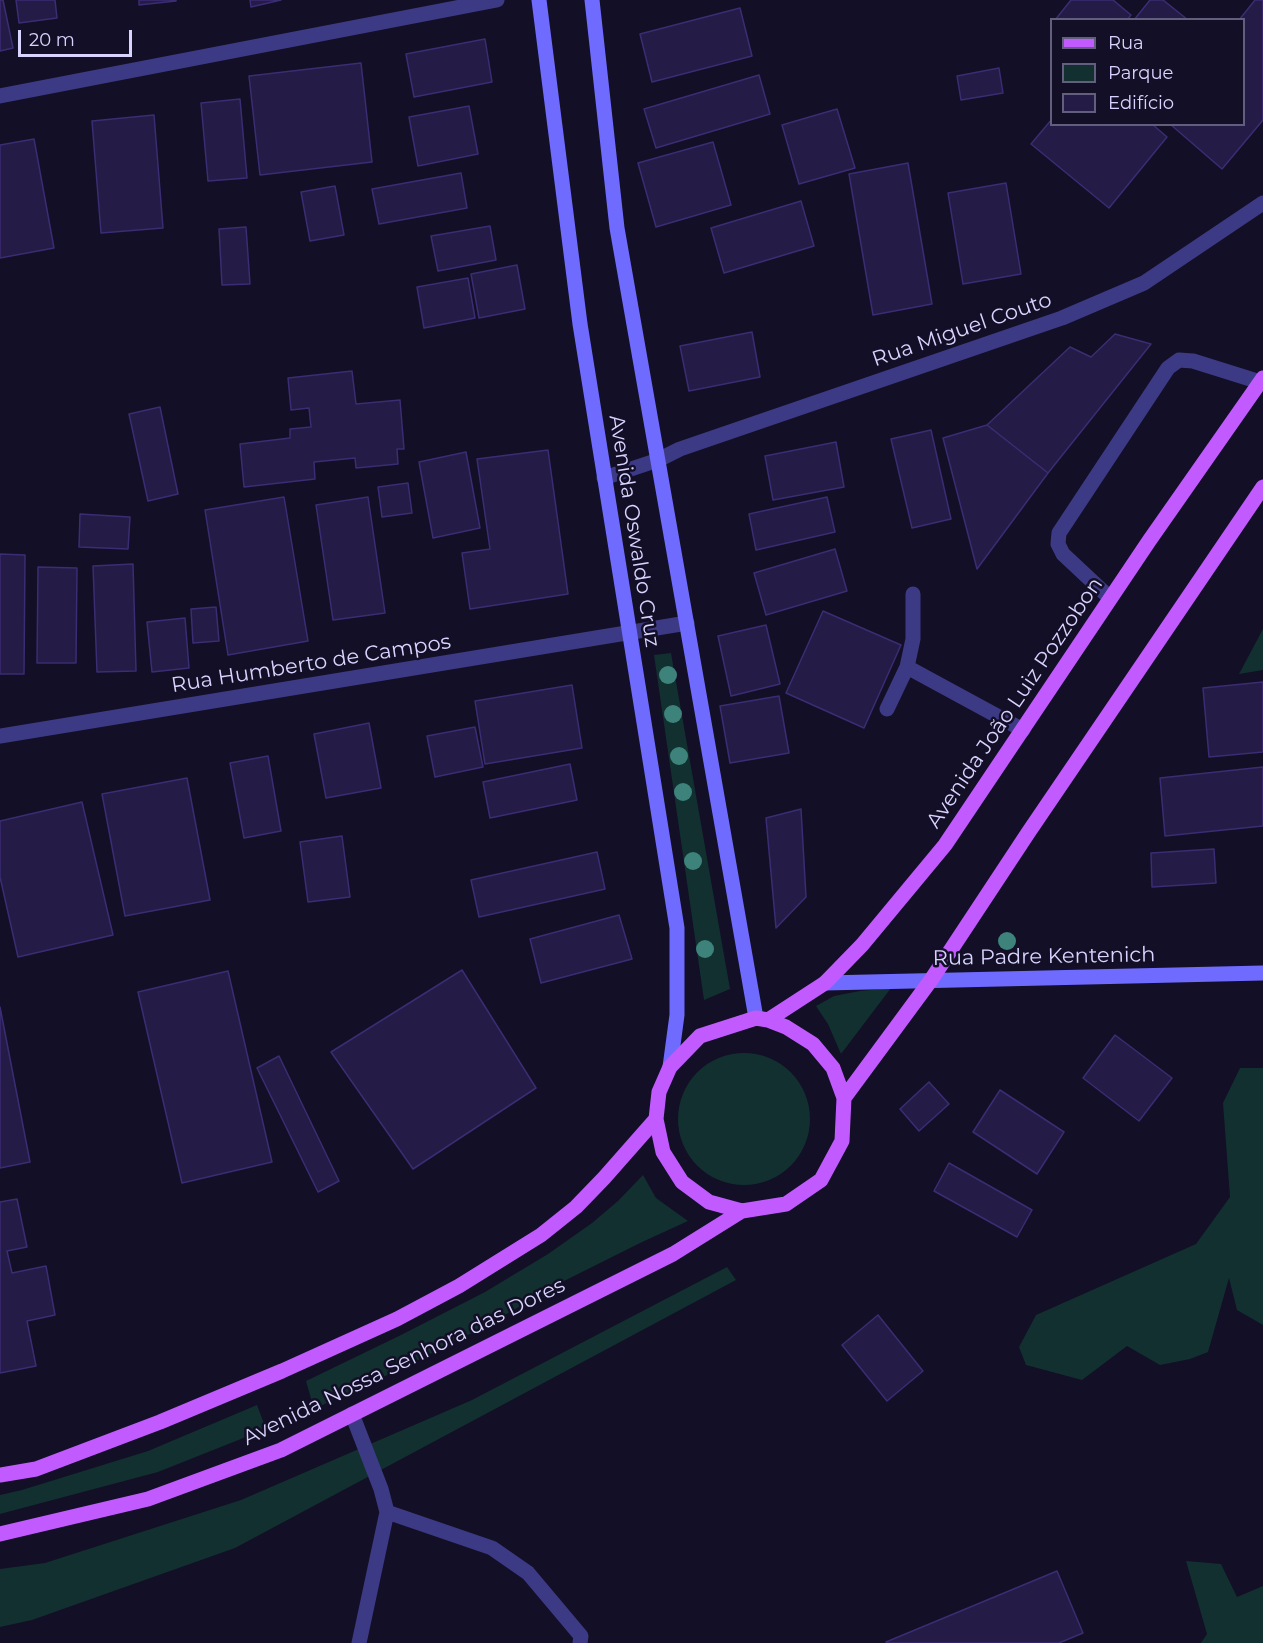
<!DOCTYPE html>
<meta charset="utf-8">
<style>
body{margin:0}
#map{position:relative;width:1263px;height:1643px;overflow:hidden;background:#130f26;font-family:Montserrat,sans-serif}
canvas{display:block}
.legend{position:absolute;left:1050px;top:18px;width:195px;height:108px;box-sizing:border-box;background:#130f26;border:2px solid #625e7d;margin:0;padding:8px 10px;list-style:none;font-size:18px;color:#d9d4ff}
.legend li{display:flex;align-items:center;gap:12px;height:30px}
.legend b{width:30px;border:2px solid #625e7d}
.scale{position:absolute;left:18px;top:30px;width:114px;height:27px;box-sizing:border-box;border:3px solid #d9d4ff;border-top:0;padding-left:8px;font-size:18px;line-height:21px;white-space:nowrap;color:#d9d4ff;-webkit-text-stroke:4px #130f26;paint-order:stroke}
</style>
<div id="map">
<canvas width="1263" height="1643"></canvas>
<ul class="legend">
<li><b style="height:8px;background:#c25bff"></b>Rua</li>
<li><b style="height:16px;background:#12302f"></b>Parque</li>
<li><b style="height:16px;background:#241b47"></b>Edifício</li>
</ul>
<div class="scale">20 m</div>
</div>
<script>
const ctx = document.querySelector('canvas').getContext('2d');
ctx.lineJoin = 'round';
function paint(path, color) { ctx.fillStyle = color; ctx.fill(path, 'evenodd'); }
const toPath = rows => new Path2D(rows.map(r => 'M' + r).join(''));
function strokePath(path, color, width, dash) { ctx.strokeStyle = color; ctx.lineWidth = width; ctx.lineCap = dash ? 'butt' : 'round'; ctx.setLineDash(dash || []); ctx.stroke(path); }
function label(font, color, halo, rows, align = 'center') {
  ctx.font = font + ' Montserrat,sans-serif'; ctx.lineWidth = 5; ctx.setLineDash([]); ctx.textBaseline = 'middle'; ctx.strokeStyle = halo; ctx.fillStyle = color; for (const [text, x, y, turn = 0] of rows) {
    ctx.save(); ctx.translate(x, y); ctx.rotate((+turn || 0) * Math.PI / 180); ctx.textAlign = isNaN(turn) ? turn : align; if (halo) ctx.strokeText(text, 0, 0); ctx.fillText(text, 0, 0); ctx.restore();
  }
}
paint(toPath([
 [1263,629,1263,670,1239,674],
 [671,653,730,989,704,1000,654,655],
 [891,988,841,1054,828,1024,816,1006,834,996,860,991],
 '678 1119a66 66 0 1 1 132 0a66 66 0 1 1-132 0Z',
 [1240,1068,1263,1068,1263,1325,1237,1310,1229,1278,1208,1352,1190,1359,1160,1365,1127,1346,1082,1380,1026,1365,1019,1347,1036,1315,1196,1244,1230,1197,1223,1103],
 [643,1175,656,1198,688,1221,640,1243,562,1282,484,1327,396,1371,314,1409,306,1381,399,1336,485,1292,548,1254,592,1223,618,1201],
 [727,1267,736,1280,235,1548,32,1620,0,1627,0,1569,45,1563,241,1500,472,1400],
 [257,1405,266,1429,158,1472,0,1514,0,1495,22,1490,148,1451],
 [1186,1561,1221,1564,1237,1597,1263,1586,1263,1643,1201,1643,1207,1634]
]), '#12302f');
const building = toPath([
 [0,0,3,0,13,48,0,51,0,0],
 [16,0,55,0,57,18,19,23,16,0],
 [139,0,176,0,176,1,139,5,139,0],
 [250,0,281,0,251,7,250,0],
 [1071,0,1113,0,1131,15,1127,20,1055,20,1071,0],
 [1150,0,1163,0,1188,20,1134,20,1150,0],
 [1255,0,1263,0,1263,120,1222,169,1170,124,1244,124,1244,20,1239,20,1255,0],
 [740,8,752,56,652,82,640,34,740,8],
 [485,39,492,82,414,97,406,54,485,39],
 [361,63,372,162,260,175,249,76,361,63],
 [999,68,1003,93,961,100,957,76,999,68],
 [759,75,770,114,656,148,644,109,759,75],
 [240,99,247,178,208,181,201,103,240,99],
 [469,106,478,154,418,166,409,117,469,106],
 [837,109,855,168,799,184,782,125,837,109],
 [154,115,163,228,101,233,92,121,154,115],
 [1052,119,1052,124,1152,124,1167,137,1109,208,1031,144,1052,119],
 [34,139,54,248,0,258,0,145,34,139],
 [713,142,731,205,656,227,638,163,713,142],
 [908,163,932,304,873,315,849,174,908,163],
 [461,173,467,208,379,224,372,189,461,173],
 [1006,183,1021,274,963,284,948,193,1006,183],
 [335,186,344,235,310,241,301,192,335,186],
 [801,201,814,246,724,273,711,228,801,201],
 [490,226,496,260,438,271,431,236,490,226],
 [246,227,250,284,222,285,219,229,246,227],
 [517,265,525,309,479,318,471,274,517,265],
 [468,278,475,318,424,328,417,287,468,278],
 [752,332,760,377,689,391,680,346,752,332],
 [1115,334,1151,344,1048,473,987,425,1070,347,1091,357,1115,334],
 [352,371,356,404,400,400,404,449,397,449,398,464,356,468,355,458,314,462,315,479,244,487,240,444,290,438,290,429,311,427,309,408,291,410,288,378,352,371],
 [160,407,178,494,148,501,129,414,160,407],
 [987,425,1048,473,977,569,943,438,987,425],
 [931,430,951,519,912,528,891,439,931,430],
 [836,442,844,487,773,500,765,456,836,442],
 [548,450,568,594,470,609,462,553,490,549,477,459,548,450],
 [466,452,480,528,433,538,419,462,466,452],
 [408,483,412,513,382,517,378,487,408,483],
 [284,497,308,641,228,655,205,510,284,497],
 [368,497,385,613,333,620,316,505,368,497],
 [827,497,835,532,756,550,749,514,827,497],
 [80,514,130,517,128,549,79,547,80,514],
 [835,549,847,591,766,615,754,573,835,549],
 [0,554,25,555,24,674,0,674,0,554],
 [133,564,136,671,97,672,93,566,133,564],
 [38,567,77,568,76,663,37,663,38,567],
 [216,607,219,641,193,643,191,609,216,607],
 [823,611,901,645,864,728,786,693,823,611],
 [185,618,189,668,152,672,147,622,185,618],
 [766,625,780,684,731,696,718,636,766,625],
 [1263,682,1263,752,1209,757,1203,688,1263,682],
 [572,685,582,748,485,764,475,701,572,685],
 [779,696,789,753,730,763,720,706,779,696],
 [369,723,381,788,326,798,314,734,369,723],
 [475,727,483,767,435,777,427,736,475,727],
 [268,756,281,831,244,838,230,763,268,756],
 [570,764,577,800,490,818,483,782,570,764],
 [1263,767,1263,826,1165,836,1160,778,1263,767],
 [187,778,210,900,125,916,102,794,187,778],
 [82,802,113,935,18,957,0,877,0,821,82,802],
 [801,809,806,897,776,928,766,818,801,809],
 [342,836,350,897,308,902,300,842,342,836],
 [1214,849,1216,883,1152,887,1151,853,1214,849],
 [597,852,605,889,479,917,471,880,597,852],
 [619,915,632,959,541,983,530,939,619,915],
 [462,970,536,1088,413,1169,331,1052,462,970],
 [228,971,272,1162,182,1183,138,992,228,971],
 [0,1007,30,1162,0,1168,0,1007],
 [1115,1035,1172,1078,1139,1121,1083,1078,1115,1035],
 [279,1056,339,1181,318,1192,257,1068,279,1056],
 [929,1082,949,1104,919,1131,900,1109,929,1082],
 [1000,1090,1064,1132,1037,1174,973,1132,1000,1090],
 [949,1163,1032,1210,1017,1237,934,1191,949,1163],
 [17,1199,27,1247,7,1251,12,1273,46,1266,55,1315,27,1321,36,1366,0,1373,0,1202,17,1199],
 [878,1315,923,1371,887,1401,842,1345,878,1315],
 [1057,1571,1083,1633,1059,1643,887,1643,886,1642,1057,1571]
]);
paint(building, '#241b47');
strokePath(building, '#3b2d73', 1.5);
strokePath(toPath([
 [1110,598,1063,554,1058,544,1059,533,1168,368,1179,360,1193,361,1260,382],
 [907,667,1023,730],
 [887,709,907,667,913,639,913,594],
 [352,1414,381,1489,387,1512,359,1643],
 [387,1512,492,1548,528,1573,581,1636,580,1643]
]), '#3d3a85', 15);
strokePath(toPath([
 [0,96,497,0],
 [604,478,658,460,680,449,1062,318,1144,283,1263,203],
 [0,736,687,623]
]), '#3d3a85', 15);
strokePath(toPath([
 [539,0,580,324,677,928,677,1015,670,1067],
 [592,0,617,228,756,1018],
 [825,983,1263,973]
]), '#6f6bff', 15);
strokePath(toPath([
 [756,1018,768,1020,786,1027,813,1044,833,1068,844,1098,842,1141,821,1180,786,1204,742,1211,709,1202,682,1182,663,1152,656,1119,659,1092,670,1067,700,1036,756,1018],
 [768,1020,825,983,862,945,945,845,1149,541,1263,378],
 [844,1098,931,980,1028,833,1263,487],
 [0,1475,36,1469,160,1422,282,1371,397,1319,459,1286,541,1235,576,1207,604,1178,656,1119],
 [0,1534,148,1499,281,1450,673,1254,742,1211]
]), '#c25bff', 15);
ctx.fillStyle = '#3d827b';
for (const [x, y] of [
 [668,675],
 [673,714],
 [679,756],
 [683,792],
 [693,861],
 [1007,941],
 [705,949]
]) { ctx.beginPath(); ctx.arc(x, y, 9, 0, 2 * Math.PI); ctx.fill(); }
label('21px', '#d9d4ff', '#130f26', [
 ["Rua Miguel Couto",962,330,-19],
 ["Avenida Oswaldo Cruz",634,531,81],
 ["Rua Humberto de Campos",311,664,-9],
 ["Avenida João Luiz Pozzobon",1015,703,-56],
 ["Rua Padre Kentenich",1044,957,-1],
 ["Avenida Nossa Senhora das Dores",404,1362,-26]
]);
</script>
